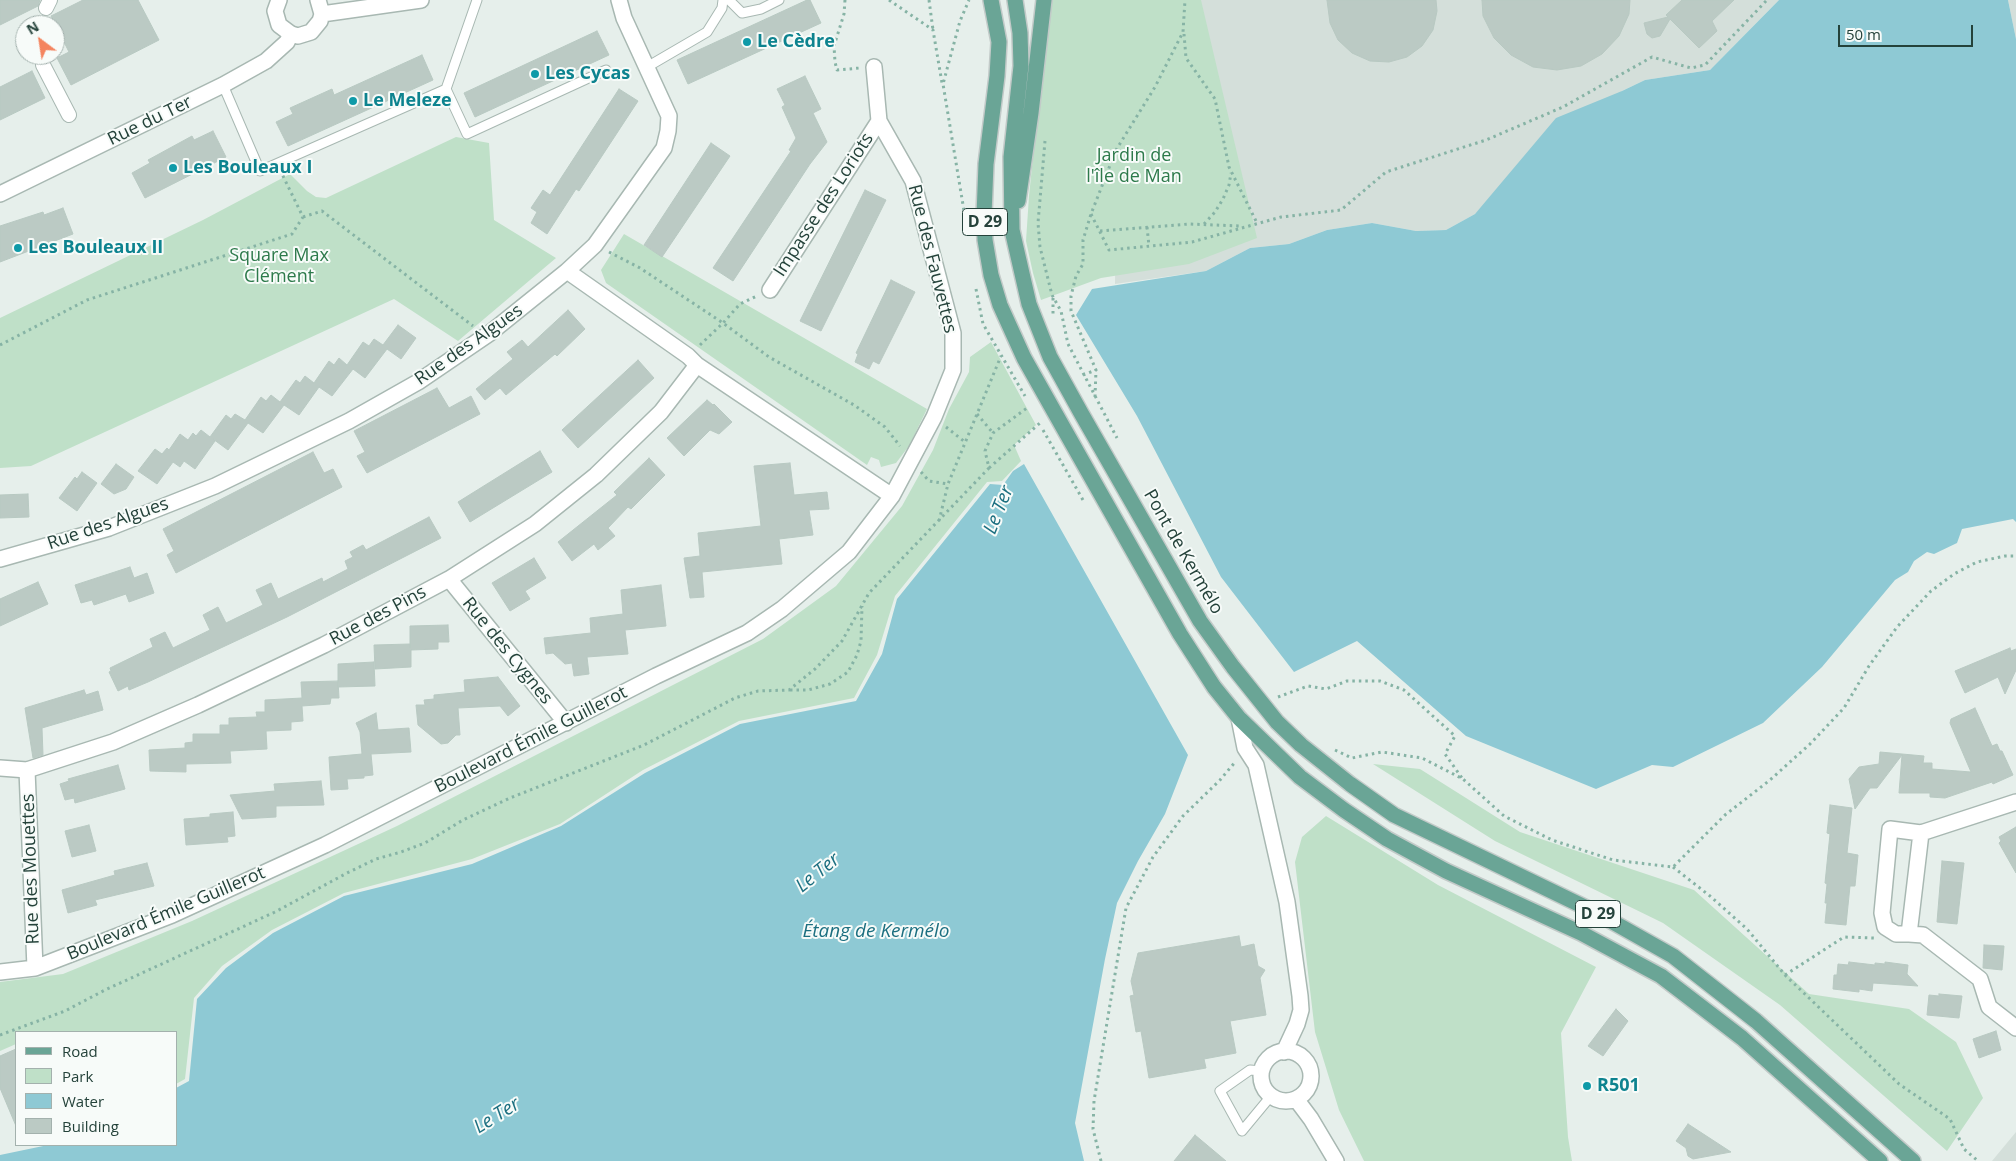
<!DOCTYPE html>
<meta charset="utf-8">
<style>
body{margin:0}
#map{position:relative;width:2016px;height:1161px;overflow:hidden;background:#e6efeb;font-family:"Open Sans",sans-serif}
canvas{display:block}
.legend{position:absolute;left:15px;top:1031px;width:162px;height:115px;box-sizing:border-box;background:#f7fbf9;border:1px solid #a3b1ad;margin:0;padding:6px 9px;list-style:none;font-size:15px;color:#24423a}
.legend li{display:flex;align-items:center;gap:10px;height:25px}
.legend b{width:25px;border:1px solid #a3b1ad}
.north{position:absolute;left:15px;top:15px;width:50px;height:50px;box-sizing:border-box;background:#f7fbf9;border:1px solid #a3b1ad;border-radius:50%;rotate:329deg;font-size:14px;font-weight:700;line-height:20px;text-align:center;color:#24423a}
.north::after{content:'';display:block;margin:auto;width:18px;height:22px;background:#f4845f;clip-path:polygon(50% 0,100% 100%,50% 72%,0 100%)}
.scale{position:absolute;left:1838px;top:25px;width:135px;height:22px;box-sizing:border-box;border:2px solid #24423a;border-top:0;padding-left:6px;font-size:15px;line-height:18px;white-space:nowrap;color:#24423a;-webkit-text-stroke:4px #f7fbf9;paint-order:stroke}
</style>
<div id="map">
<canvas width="2016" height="1161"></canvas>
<ul class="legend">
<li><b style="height:6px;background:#6aa596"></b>Road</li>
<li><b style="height:14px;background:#bfe0c8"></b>Park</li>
<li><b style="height:14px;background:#8ec9d4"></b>Water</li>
<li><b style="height:14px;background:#bbcac4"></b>Building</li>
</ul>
<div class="north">N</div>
<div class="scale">50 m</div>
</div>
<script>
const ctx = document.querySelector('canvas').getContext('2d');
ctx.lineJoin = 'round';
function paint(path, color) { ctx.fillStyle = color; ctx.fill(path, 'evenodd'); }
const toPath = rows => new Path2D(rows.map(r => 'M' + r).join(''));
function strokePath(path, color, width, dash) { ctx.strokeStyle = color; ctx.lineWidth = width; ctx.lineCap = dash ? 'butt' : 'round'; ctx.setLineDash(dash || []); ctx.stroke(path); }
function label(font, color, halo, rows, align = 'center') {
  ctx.font = font + ' "Open Sans",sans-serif'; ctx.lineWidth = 4; ctx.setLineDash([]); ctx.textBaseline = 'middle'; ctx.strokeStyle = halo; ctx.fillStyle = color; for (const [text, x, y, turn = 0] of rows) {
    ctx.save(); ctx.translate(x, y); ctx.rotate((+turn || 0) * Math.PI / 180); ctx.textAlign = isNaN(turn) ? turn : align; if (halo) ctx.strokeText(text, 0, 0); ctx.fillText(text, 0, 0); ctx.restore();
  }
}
paint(toPath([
 [1164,0,1779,0,1710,70,1645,80,1622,91,1475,214,1446,230,1416,231,1372,223,1327,230,1289,244,1250,248,1206,271,1115,284,1117,90],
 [2008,0,2016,0,2016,39],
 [2016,1132,2016,1161,1992,1161]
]), '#d4dfda');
paint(toPath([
 [1049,0,1201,0,1257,238,1189,264,1101,278,1041,300,1033,273,1026,241,1029,196],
 [456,137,489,143,494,220,556,258,458,341,394,299,31,466,0,468,0,318,203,220,290,174,307,191,316,197,326,198],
 [624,234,927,409,909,446,896,463,881,467,879,460,871,457,867,465,606,283,601,270],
 [991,342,1036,425,1014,445,1021,461,1002,481,987,482,895,596,877,655,854,698,739,721,643,770,560,824,472,859,344,893,272,930,222,966,194,998,185,1079,176,1084,176,1032,16,1032,16,1044,0,1051,0,982,63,974,192,921,397,826,763,639,836,586,902,506,933,450,949,409,969,372,970,357],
 [1373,764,1420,769,1520,832,1694,890,1809,994,1909,1009,1956,1042,1983,1098,1947,1151,1780,1005,1663,923,1495,841],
 [1326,816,1438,885,1596,967,1561,1033,1568,1137,1572,1161,1364,1161,1339,1110,1315,1032,1295,862,1302,837]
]), '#bfe0c8');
paint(toPath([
 [1779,0,2008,0,2016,39,2016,522,2013,519,1962,529,1957,543,1934,554,1927,552,1914,561,1908,572,1895,580,1822,667,1763,723,1673,767,1652,765,1596,789,1466,736,1357,641,1294,672,1221,577,1137,416,1076,315,1092,289,1206,271,1250,248,1289,244,1327,230,1372,223,1416,231,1446,230,1475,214,1556,118,1622,91,1645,80,1710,70],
 [1024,464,1188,755,1165,814,1138,861,1117,903,1105,959,1075,1123,1084,1161,0,1161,0,1155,48,1145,176,1145,176,1088,189,1081,197,999,226,968,273,933,344,896,472,864,561,826,645,773,740,724,856,701,882,654,897,599,990,484,1003,485,1013,471]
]), '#8ec9d4');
const building = toPath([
 [0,0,40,0,38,6,0,25,0,0],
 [83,0,138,0,159,40,71,85,57,58,69,52,51,16,83,0],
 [807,0,810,0,821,23,688,84,677,60,807,0],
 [1327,0,1436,0,1437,11,1433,30,1422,46,1407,57,1389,62,1370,61,1352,53,1338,40,1330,23,1327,0],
 [1482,0,1630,0,1629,14,1619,36,1602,54,1581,66,1557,70,1533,67,1511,55,1494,38,1483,16,1482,0],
 [1682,0,1734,0,1712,21,1717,31,1699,48,1670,19,1660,36,1652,38,1647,34,1644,23,1668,17,1666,15,1682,0],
 [597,31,609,55,475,117,464,93,597,31],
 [422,55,433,80,288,146,276,122,293,114,290,108,332,89,334,95,422,55],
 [32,71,45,98,0,120,0,87,32,71],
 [805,76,821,109,813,113,827,142,810,164,733,281,713,268,791,151,789,150,796,138,782,107,785,105,777,89,805,76],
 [619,89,638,101,579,191,576,189,547,234,531,223,537,212,531,208,543,190,550,195,619,89],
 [213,131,226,157,145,198,132,173,150,163,148,160,192,136,194,140,213,131],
 [711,143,730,156,662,257,644,245,711,143],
 [865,190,886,200,821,331,800,321,865,190],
 [63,208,73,234,0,262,0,226,43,212,44,215,63,208],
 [891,280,915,292,879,364,873,361,869,369,855,362,858,354,856,353,891,280],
 [568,310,585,329,557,356,555,354,506,395,500,388,485,400,476,389,513,359,507,352,522,340,528,347,568,310],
 [398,325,416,338,401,359,387,349,365,378,353,369,332,396,319,387,299,415,284,405,263,433,248,423,228,450,213,439,215,441,195,469,184,461,180,467,173,462,157,484,138,471,155,449,162,454,167,448,169,450,180,434,188,440,193,433,196,436,201,430,210,437,226,415,231,419,235,414,245,420,261,397,266,401,271,395,280,402,296,380,300,383,305,376,314,383,329,361,334,365,339,358,347,365,363,342,369,346,374,339,383,345,398,325],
 [638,360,654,378,578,448,562,430,638,360],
 [437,388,449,408,471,396,480,414,367,473,357,456,365,452,354,431,437,388],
 [707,400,713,405,714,404,732,422,719,434,710,430,684,456,667,438,707,400],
 [540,451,552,472,470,522,458,502,540,451],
 [313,452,324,473,333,469,342,487,176,573,167,555,174,551,163,529,313,452],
 [649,458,665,475,631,509,628,507,608,528,615,536,598,550,594,544,572,561,558,542,617,495,614,492,649,458],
 [790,463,794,495,827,492,829,509,809,510,813,535,779,539,782,564,702,572,704,597,690,598,684,558,700,556,698,533,761,526,754,466,790,463],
 [116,464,134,477,126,489,114,494,101,484,116,464],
 [82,472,97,483,77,511,59,498,75,477,77,479,82,472],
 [28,494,29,517,0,518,0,495,28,494],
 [429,517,441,538,287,617,148,682,129,690,128,686,118,691,109,672,111,671,110,668,153,647,150,639,165,632,173,648,210,630,203,615,218,607,226,623,263,605,256,590,271,583,278,599,322,578,323,582,348,569,345,561,353,557,350,552,363,545,366,550,429,517],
 [534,558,546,578,525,591,530,599,510,611,492,583,534,558],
 [130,567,134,578,147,573,154,593,129,602,126,594,94,605,92,600,81,603,75,585,130,567],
 [38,582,48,604,0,626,0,599,38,582],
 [661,585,666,626,625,630,628,654,587,657,589,674,574,676,572,663,565,664,553,653,546,654,544,638,591,633,590,618,623,614,621,590,661,585],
 [448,625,449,642,438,642,438,649,411,650,411,667,375,669,374,645,410,644,410,648,410,626,448,625],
 [2010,648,2011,651,2016,649,2016,670,2005,694,1998,677,1965,693,1955,671,2010,648],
 [374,662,375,686,338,687,338,664,374,662],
 [498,677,520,706,508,716,500,706,458,708,460,735,456,735,448,743,441,744,418,725,416,705,425,705,424,700,434,699,434,695,465,692,464,680,498,677],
 [338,681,339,698,331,698,330,704,302,706,303,721,291,722,291,730,266,731,267,749,230,751,231,763,186,764,186,772,150,771,149,750,185,748,185,743,193,742,193,734,220,734,220,725,229,725,229,718,257,717,256,712,265,712,265,700,302,698,301,682,338,681],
 [84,690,86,695,98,691,103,710,42,728,43,755,33,758,25,708,84,690],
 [1975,708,1992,746,1997,744,2000,751,2002,751,2013,775,1993,784,1992,782,1945,798,1930,797,1930,793,1899,793,1902,755,1877,788,1870,788,1855,809,1849,779,1859,767,1879,764,1880,752,1924,756,1923,763,1932,763,1932,769,1971,772,1950,723,1951,719,1975,708],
 [376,713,378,730,409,728,411,752,371,754,373,775,364,776,364,778,347,779,348,789,331,790,329,757,362,754,360,732,356,723,376,713],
 [118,765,125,789,75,803,74,798,65,800,60,784,69,781,68,779,118,765],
 [321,781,324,805,276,806,276,817,242,819,230,795,275,791,274,784,321,781],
 [1830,805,1852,808,1847,853,1858,855,1855,886,1850,886,1846,925,1825,923,1827,903,1825,903,1827,884,1825,883,1830,834,1827,833,1830,805],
 [233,812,235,836,227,837,228,842,186,845,184,819,210,817,210,814,233,812],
 [89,825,96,851,72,857,65,831,89,825],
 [2016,827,2016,873,1999,843,2001,841,1999,837,2016,827],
 [1942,861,1964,863,1957,924,1937,922,1942,861],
 [147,863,154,886,95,900,97,905,68,913,62,890,115,875,114,871,147,863],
 [1239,936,1241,947,1254,944,1258,966,1265,970,1260,978,1266,1015,1230,1021,1236,1053,1204,1059,1206,1068,1149,1078,1141,1031,1136,1032,1130,996,1134,995,1131,981,1138,953,1239,936],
 [1984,945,2004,946,2002,970,1983,968,1984,945],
 [1849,962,1875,965,1875,963,1885,964,1885,962,1908,965,1907,974,1918,986,1873,983,1872,991,1859,989,1859,992,1833,989,1834,975,1837,975,1838,964,1848,965,1849,962],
 [1939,994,1962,996,1959,1018,1927,1015,1929,995,1939,996,1939,994],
 [1616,1009,1628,1021,1603,1056,1588,1046,1616,1009],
 [1996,1031,2001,1050,1979,1058,1973,1039,1996,1031],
 [16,1049,16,1126,0,1088,0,1056,16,1049],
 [1688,1124,1731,1152,1693,1159,1688,1156,1686,1148,1676,1141,1688,1124],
 [1195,1135,1226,1161,1174,1161,1195,1135]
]);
paint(building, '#bbcac4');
strokePath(building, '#b8c9c2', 1);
const service = toPath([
 [729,0,742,13,761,9,779,0],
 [647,67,707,32,722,8,723,0],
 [223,85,260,171,446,89,477,0],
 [446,89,467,134,606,70],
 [1262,1071,1250,1070,1220,1091,1242,1131,1271,1096]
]);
const pedestrian = toPath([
 [46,8,50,0],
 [43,65,69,115]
]);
const minor = toPath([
 [0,194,223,85,266,61,287,42,291,34],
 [567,271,595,245,664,148,668,131,669,116,624,18,619,0],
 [770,290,879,121],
 [0,559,109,528,215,486,349,421,418,382,490,333,567,271,688,356,697,365,892,496],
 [449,579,566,723],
 [1239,718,1245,748,1256,765,1287,902,1300,996,1301,1010,1297,1024,1284,1052],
 [0,768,27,770,113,742,198,705,324,645,449,579,535,524,596,475,661,412,697,365],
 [27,770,35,968],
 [2016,802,1921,833,1909,934,1923,935,1980,979,1989,1007,2016,1028],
 [1909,934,1896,934,1885,927,1882,913,1890,829,1921,833],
 [0,972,35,968,172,915,325,845,656,676,747,633,782,609,849,552,892,496,934,417,953,370,953,333,913,181,879,121,874,67],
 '1261 1076a25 25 0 1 1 50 0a25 25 0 1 1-50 0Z',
 [1296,1099,1311,1119,1336,1161]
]);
const tertiary = toPath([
 [279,0,275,11,279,25,291,34,298,36,311,32,320,21,322,14,318,0],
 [322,14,421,0]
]);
const primary = toPath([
 [991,0,999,42,997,76,986,164,984,215,985,240,991,275,1000,305,1024,358,1064,429,1180,634,1214,687,1239,718,1300,777,1344,810,1387,839,1446,871,1581,933,1661,976,1742,1038,1880,1161],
 [1015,0,1020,33,1021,66,1011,157,1012,230,1029,304,1050,357,1081,413,1200,621,1233,667,1277,722,1301,745,1350,784,1394,815,1595,912,1673,956,1756,1021,1913,1161],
 [1018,201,1031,113,1044,0]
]);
strokePath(service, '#a8b8b2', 11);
strokePath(pedestrian, '#a8b8b2', 16);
strokePath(minor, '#a8b8b2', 18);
strokePath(tertiary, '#a8b8b2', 18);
strokePath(primary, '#c2cac8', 18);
strokePath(toPath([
 [845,0,844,14,834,46,835,62,837,70,860,68],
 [889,0,933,30,942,83],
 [929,0,933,30],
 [1184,34,1186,58,1215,99,1229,167,1257,223],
 [1045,141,1038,223,1040,247,1052,295,1061,311,1068,344,1117,438],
 [1091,214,1109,250,1192,242,1281,217,1341,210,1386,172,1486,140,1563,107,1652,57,1691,68,1705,65,1767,0],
 [303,217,322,211,473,326],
 [966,223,943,84,960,21,969,0],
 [1204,224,1215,212,1223,199,1229,185,1231,173],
 [1147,227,1149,246],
 [1100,231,1189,224,1241,226],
 [609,252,640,268,723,323,769,357,854,405,885,427,900,446],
 [976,289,983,324,1025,396],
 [1053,298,1053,317],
 [0,345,87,300,292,234,303,217,282,174],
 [700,345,723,323,740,304,757,296],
 [1083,375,1096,370,1071,311,1071,296,1076,276,1083,264,1083,240,1091,214,1116,150,1155,87,1183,32,1185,0],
 [1095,397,1096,370],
 [977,414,993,433],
 [946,427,965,442],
 [1043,430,1083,500],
 [989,468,1040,423],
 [921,472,929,481,948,484],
 [939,521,948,484,1001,356],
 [790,690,808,690,830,684,848,672,857,655,861,641,862,606],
 [1278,697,1308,686,1326,689,1347,681,1380,681,1404,690,1455,736,1445,754,1462,778],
 [1335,750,1352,758,1382,752,1422,758,1463,779,1504,816,1552,840,1613,860,1673,867,1725,815,1770,780,1810,744,1844,708,1869,666,1897,627,1931,591,1954,574,1977,562,2005,556,2016,556],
 [1673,867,1710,896,1747,929,1785,975,1899,1084,1950,1119,1964,1149,1978,1161],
 [1785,975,1844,937,1874,938],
 [0,1035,65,1011,105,990,275,912,347,873,376,859,401,852,425,843,463,820,510,798,644,745,735,698,758,691,789,690,815,669,842,641,869,593,989,468,985,451,993,433,1027,408],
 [1101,1161,1093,1129,1094,1101,1126,908,1153,857,1183,816,1220,780,1236,761]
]), '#86b3a5', 3, [2.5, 4]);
strokePath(service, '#fff', 9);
strokePath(pedestrian, '#fff', 14);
strokePath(minor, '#fff', 15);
strokePath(tertiary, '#fff', 15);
strokePath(primary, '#6aa596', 15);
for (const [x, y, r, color] of [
 [747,42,5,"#0f9aa8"],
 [535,74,5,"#0f9aa8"],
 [353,101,5,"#0f9aa8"],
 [173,168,5,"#0f9aa8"],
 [18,248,5,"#0f9aa8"],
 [1587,1086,5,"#0f9aa8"]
]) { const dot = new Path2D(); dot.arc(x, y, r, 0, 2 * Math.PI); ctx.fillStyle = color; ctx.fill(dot); strokePath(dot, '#f7fbf9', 2); }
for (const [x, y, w] of [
 [985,222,45],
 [1598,914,45]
]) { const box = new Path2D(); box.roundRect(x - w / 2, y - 13.5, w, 27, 4); ctx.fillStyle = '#f7fbf9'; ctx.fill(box); strokePath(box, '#24423a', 1); }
label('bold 16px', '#24423a', null, [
 ["D 29",985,222],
 ["D 29",1598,914]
]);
label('bold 18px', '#0d838f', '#f7fbf9', [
 ["Le Cèdre",757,42],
 ["Les Cycas",545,74],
 ["Le Meleze",363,101],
 ["Les Bouleaux I",183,168],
 ["Les Bouleaux II",28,248],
 ["R501",1597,1086]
], 'left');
label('18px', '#24423a', '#f7fbf9', [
 ["Rue du Ter",150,121,-26],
 ["Impasse des Loriots",824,205,-57],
 ["Rue des Fauvettes",932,259,76],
 ["Rue des Algues",469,345,-35],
 ["Rue des Algues",108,524,-19],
 ["Pont de Kermélo",1183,552,60],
 ["Rue des Pins",378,616,-28],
 ["Rue des Cygnes",507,651,51],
 ["Boulevard Émile Guillerot",531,740,-27],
 ["Rue des Mouettes",31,869,-92],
 ["Boulevard Émile Guillerot",166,914,-23]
]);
label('18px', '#2d7a4b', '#f7fbf9', [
 ["Jardin de",1134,156],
 ["l'île de Man",1134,177],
 ["Square Max",279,256],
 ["Clément",279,277]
]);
label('italic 19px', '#1c6f80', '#f7fbf9', [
 ["Le Ter",999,510,-68],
 ["Le Ter",818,873,-39],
 ["Étang de Kermélo",876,932],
 ["Le Ter",497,1116,-32]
]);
</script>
